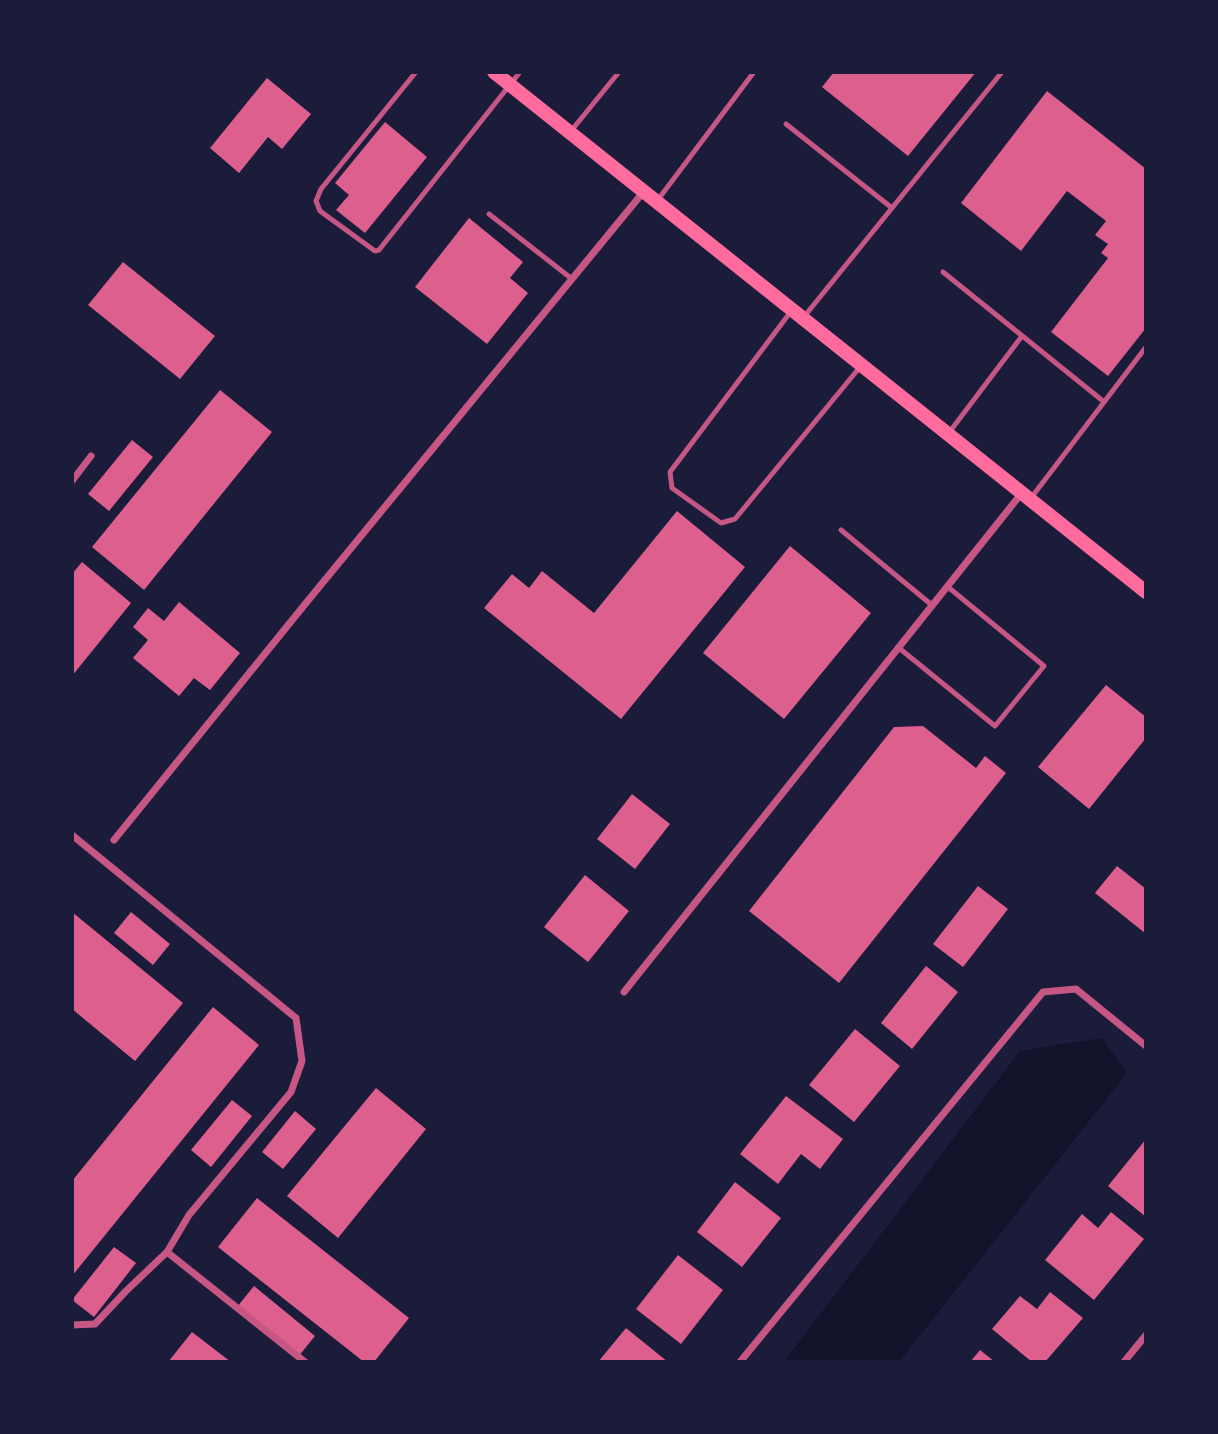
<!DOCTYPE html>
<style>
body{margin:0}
#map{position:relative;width:1218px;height:1434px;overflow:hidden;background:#1b1b3a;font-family:"IBM Plex Serif",serif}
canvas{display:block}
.frame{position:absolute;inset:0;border:74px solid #1b1b3a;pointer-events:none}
</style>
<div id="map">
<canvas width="1218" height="1434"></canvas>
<div class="frame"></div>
</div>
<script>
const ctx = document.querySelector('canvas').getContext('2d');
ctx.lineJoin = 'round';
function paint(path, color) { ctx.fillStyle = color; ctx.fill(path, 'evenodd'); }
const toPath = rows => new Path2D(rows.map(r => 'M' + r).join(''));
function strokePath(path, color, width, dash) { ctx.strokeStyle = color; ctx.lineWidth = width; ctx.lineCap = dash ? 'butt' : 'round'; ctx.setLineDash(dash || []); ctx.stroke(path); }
paint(toPath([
 [1102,1038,1127,1073,899,1362,784,1362,1020,1051]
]), '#12122b');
paint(toPath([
 [834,72,976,72,908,156,822,87],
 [267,78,311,114,282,149,268,137,239,173,210,148],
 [1047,91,1146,169,1146,328,1108,376,1051,332,1108,258,1101,253,1108,244,1095,235,1106,221,1067,191,1021,251,961,203],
 [385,122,427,157,365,233,336,210,349,195,335,183],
 [469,218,523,262,510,278,528,293,487,344,415,287],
 [123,262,215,336,180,379,88,305],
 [220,390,272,432,144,590,92,547],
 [132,440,153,457,109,511,88,494],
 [677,511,745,567,621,719,484,608,512,574,529,588,542,571,594,613],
 [790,546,871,613,784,719,703,653],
 [82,562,131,603,72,676,72,574],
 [179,602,240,653,210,690,194,678,179,696,133,658,148,640,133,627,148,608,164,621],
 [1106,685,1146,717,1146,738,1089,809,1038,767],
 [923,726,976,768,985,756,1006,773,839,983,749,911,894,727],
 [632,794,670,824,635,869,597,839],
 [1117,866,1146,889,1146,934,1095,893],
 [585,875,629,911,588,962,544,927],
 [978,886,1008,909,963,967,933,944],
 [72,912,183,1003,135,1061,72,1009],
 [131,912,170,944,153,965,114,933],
 [926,966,958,992,912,1049,881,1023],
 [213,1007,259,1045,72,1276,72,1181],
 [855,1029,900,1066,854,1122,809,1085],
 [376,1088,426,1129,338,1238,287,1196],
 [786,1096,843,1139,820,1169,801,1154,778,1184,740,1154],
 [232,1100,252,1116,211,1167,191,1150],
 [295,1111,316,1129,283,1169,262,1152],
 [1146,1139,1146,1217,1108,1186],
 [735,1182,781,1218,742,1267,697,1232],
 [257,1198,409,1318,374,1362,364,1362,218,1247],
 [1111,1212,1144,1239,1094,1300,1045,1260,1082,1214,1098,1228],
 [114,1247,136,1263,94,1317,72,1300],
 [678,1255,723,1290,681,1344,636,1309],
 [254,1286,315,1336,298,1357,237,1307],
 [1050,1292,1083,1318,1045,1362,1032,1362,992,1329,1020,1296,1037,1309],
 [626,1328,668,1362,598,1362],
 [192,1332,231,1362,168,1362],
 [980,1350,995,1362,970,1362]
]), '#dd5f8e');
strokePath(toPath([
 [416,72,321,189,316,201,320,211,375,251,379,250,520,72],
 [786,124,892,208],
 [571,131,619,72],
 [657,201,754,72],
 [489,214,572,279],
 [943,272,1103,401],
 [792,310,670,472,672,488,721,523,735,519,860,367],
 [803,318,1002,72],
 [948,434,1022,336],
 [1031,498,1146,347],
 [841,530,933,606],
 [899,648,995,726,1044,666,948,587]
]), '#c65784', 5);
strokePath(toPath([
 [72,481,91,456],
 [72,835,296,1018,302,1061,291,1092,189,1215,167,1252,126,1291,95,1324,72,1325],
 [114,840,306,603,645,190],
 [624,992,1021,494],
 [167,1252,305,1362],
 [740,1362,1043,992,1076,989,1146,1046],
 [1124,1362,1146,1335]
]), '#c65784', 7);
strokePath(toPath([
 [494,72,1146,592]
]), '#ff6b9d', 14);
</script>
